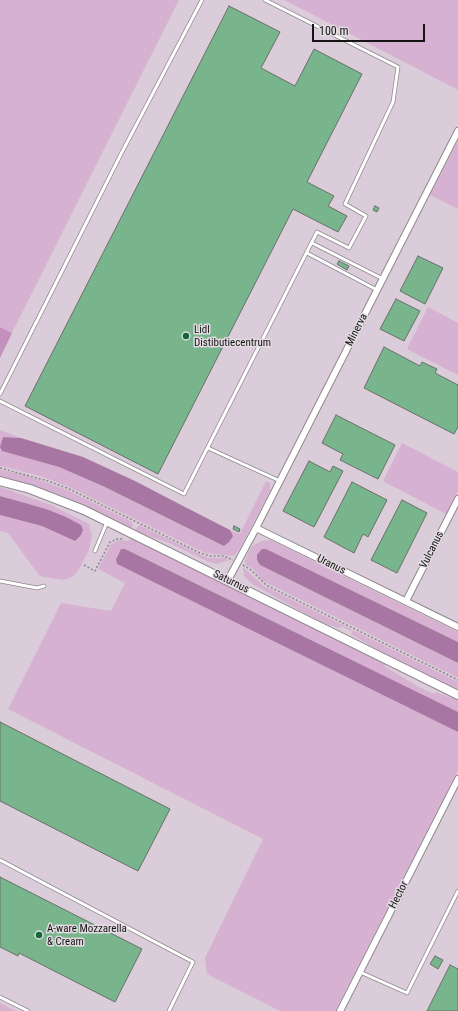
<!DOCTYPE html>
<style>
body{margin:0}
#map{position:relative;width:458px;height:1011px;overflow:hidden;background:#e3dbe2;font-family:"Roboto Condensed",sans-serif}
canvas{display:block}
.scale{position:absolute;left:312px;top:24px;width:113px;height:18px;box-sizing:border-box;border:2px solid #171416;border-top:0;padding-left:5px;font-size:12px;line-height:14px;white-space:nowrap;color:#171416;-webkit-text-stroke:3px #e3dbe2;paint-order:stroke}
</style>
<div id="map">
<canvas width="458" height="1011"></canvas>
<div class="scale">100 m</div>
</div>
<script>
const ctx = document.querySelector('canvas').getContext('2d');
ctx.lineJoin = 'round';
function paint(path, color) { ctx.fillStyle = color; ctx.fill(path, 'evenodd'); }
const toPath = rows => new Path2D(rows.map(r => 'M' + r).join(''));
function strokePath(path, color, width, dash) { ctx.strokeStyle = color; ctx.lineWidth = width; ctx.lineCap = dash ? 'butt' : 'round'; ctx.setLineDash(dash || []); ctx.stroke(path); }
function label(font, color, halo, rows, align = 'center') {
  ctx.font = font + ' "Roboto Condensed",sans-serif'; ctx.lineWidth = 3; ctx.setLineDash([]); ctx.textBaseline = 'middle'; ctx.strokeStyle = halo; ctx.fillStyle = color; for (const [text, x, y, turn = 0] of rows) {
    ctx.save(); ctx.translate(x, y); ctx.rotate((+turn || 0) * Math.PI / 180); ctx.textAlign = isNaN(turn) ? turn : align; if (halo) ctx.strokeText(text, 0, 0); ctx.fillText(text, 0, 0); ctx.restore();
  }
}
paint(toPath([
 [179,0,284,0,358,38,458,0,458,1011,0,1011,0,327,12,333]
]), '#daccd8');
paint(toPath([
 [0,0,179,0,12,333,0,327],
 [284,0,458,0,458,90,358,38],
 [458,141,458,209,430,195],
 [428,307,458,323,458,375,407,349],
 [0,430,21,438,3,437,0,447,2,451,59,467,105,487,233,536,230,530,240,534,266,481,270,483,270,491,240,548,234,556,205,553,67,486,40,476,0,466],
 [402,443,458,472,458,491,446,514,383,481],
 [0,470,25,475,65,489,132,522,133,525,131,529,63,496,34,486,0,477],
 [0,487,51,505,89,524,92,536,89,550,78,571,72,577,63,580,43,577,39,575,8,533,0,531,0,515,42,526,75,541,9,498,0,496],
 [139,525,201,555,209,558,225,558,229,560,217,564,209,562,169,543,134,531],
 [131,538,385,664,384,666,417,686,434,694,435,692,458,700,458,712,125,549,119,551,116,559,117,564,458,732,458,770,335,1011,280,1011,207,974,205,958,263,839,8,709,61,603,111,611,125,583,98,569,111,544,118,540,128,541],
 [270,540,458,632,458,642,266,549,262,549,260,565,458,663,458,678,263,581,252,568,246,565,245,561,251,547,262,541],
 [243,567,264,586,351,629,351,631,341,626,339,628,323,623,252,584,244,576],
 [353,630,458,682,458,690,381,652,351,634],
 [0,1003,16,1011,0,1011]
]), '#d7b1d2');
paint(toPath([
 [0,327,12,333,0,358]
]), '#c491be');
paint(toPath([
 [3,437,21,438,83,457,135,481,185,507,230,530,233,536,229,542,224,546,105,487,59,467,2,451,0,447],
 [0,496,46,509,66,517,81,525,83,530,81,535,75,541,42,526,0,515],
 [121,549,125,549,458,712,458,732,117,564,116,559],
 [262,549,266,549,458,642,458,663,260,565,257,560,257,555]
]), '#a876a2');
const building = toPath([
 [229,6,280,32,261,68,295,86,314,49,362,74,307,182,334,196,328,206,347,216,338,232,293,209,158,474,25,406,229,6],
 [375,206,379,208,377,212,373,210,375,206],
 [418,256,443,268,425,304,400,291,418,256],
 [339,261,349,266,347,270,337,264,339,261],
 [396,299,420,311,404,341,380,329,396,299],
 [384,347,420,366,422,362,437,369,435,373,458,385,458,427,454,434,364,388,384,347],
 [336,415,395,445,378,479,340,460,343,454,322,443,336,415],
 [309,461,330,472,333,466,343,471,314,527,283,511,309,461],
 [352,482,387,500,368,537,363,534,354,553,324,537,352,482],
 [402,500,427,513,397,573,371,560,402,500],
 [234,526,240,529,239,532,233,529,234,526],
 [0,722,170,809,138,871,0,801,0,722],
 [0,877,142,949,115,1002,19,953,18,956,0,947,0,877],
 [435,956,443,960,438,969,430,964,435,956],
 [450,965,458,969,458,1011,427,1011,450,965]
]);
paint(building, '#79b58c');
strokePath(building, '#69706b', 1);
const service = toPath([
 [312,243,383,279],
 [307,253,377,290],
 [0,394,121,154,202,0],
 [0,401,184,494,317,232,349,248,366,216,345,204,393,102,398,67,265,0],
 [208,448,280,481],
 [95,551,107,522],
 [0,581,37,588,44,586],
 [0,860,193,962,169,1011],
 [360,972,407,993,458,891],
 [0,997,28,1011]
]);
const minor = toPath([
 [256,528,458,131],
 [228,580,256,528,458,627],
 [406,601,458,499],
 [340,1011,458,779]
]);
const secondary = toPath([
 [0,481,30,489,84,510,458,695]
]);
strokePath(service, '#90898f', 4.5);
strokePath(minor, '#90898f', 8);
strokePath(secondary, '#90898f', 10);
strokePath(toPath([
 [0,468,48,481,67,488,200,553,210,556,224,556,233,560],
 [84,565,95,571,110,542,117,539,123,539],
 [243,565,251,570,266,585,458,680]
]), '#8d878c', 1.5, [2, 2]);
strokePath(service, '#fff', 3);
strokePath(minor, '#fff', 6);
strokePath(secondary, '#fff', 8);
for (const [x, y, r, color] of [
 [186,336,4,"#12683a"],
 [39,935,4,"#12683a"]
]) { const dot = new Path2D(); dot.arc(x, y, r, 0, 2 * Math.PI); ctx.fillStyle = color; ctx.fill(dot); strokePath(dot, '#e3dbe2', 1.5); }
label('11px', '#171416', '#e3dbe2', [
 ["Lidl",194,330],
 ["Distibutiecentrum",194,343],
 ["A-ware Mozzarella",47,929],
 ["& Cream",47,942]
], 'left');
label('11px', '#171416', '#e3dbe2', [
 ["Minerva",357,330,-63],
 ["Vulcanus",432,550,-63],
 ["Uranus",331,565,26],
 ["Saturnus",231,582,26],
 ["Hector",399,895,-63]
]);
</script>
